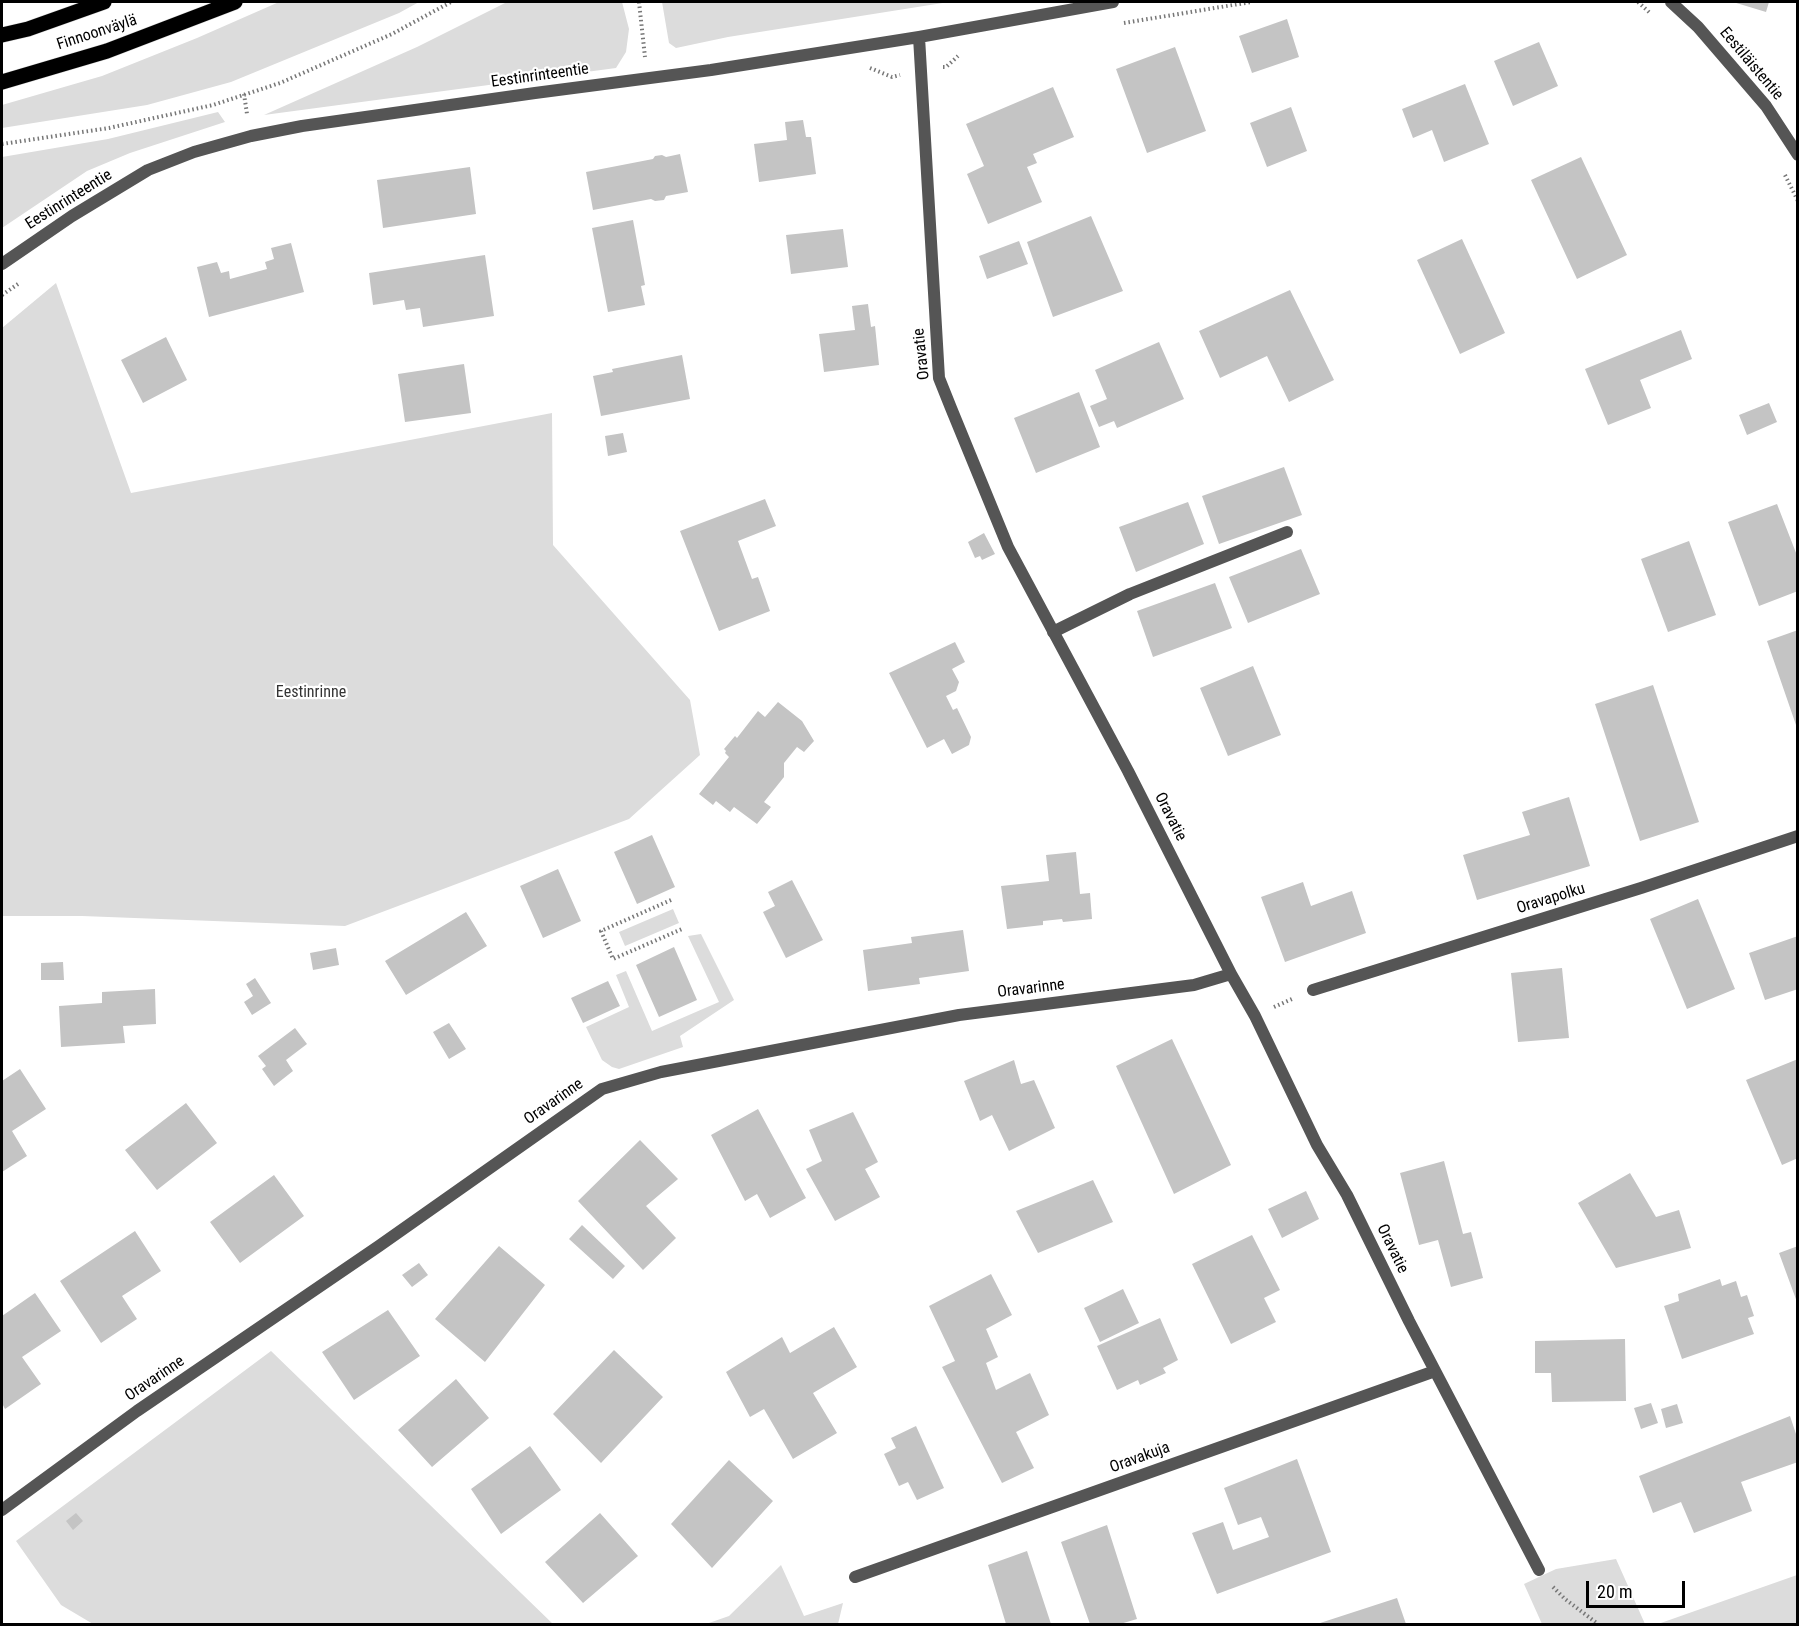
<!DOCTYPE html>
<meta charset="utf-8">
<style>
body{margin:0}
#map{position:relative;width:1799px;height:1626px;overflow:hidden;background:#fff;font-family:"Roboto Condensed",sans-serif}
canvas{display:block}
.frame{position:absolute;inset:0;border:3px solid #000;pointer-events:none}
.scale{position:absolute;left:1586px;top:1581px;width:99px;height:27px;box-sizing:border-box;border:3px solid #000;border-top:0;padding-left:8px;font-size:18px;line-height:21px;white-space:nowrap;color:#000;-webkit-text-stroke:4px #fff;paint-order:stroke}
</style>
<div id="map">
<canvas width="1799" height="1626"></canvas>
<div class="frame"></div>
<div class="scale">20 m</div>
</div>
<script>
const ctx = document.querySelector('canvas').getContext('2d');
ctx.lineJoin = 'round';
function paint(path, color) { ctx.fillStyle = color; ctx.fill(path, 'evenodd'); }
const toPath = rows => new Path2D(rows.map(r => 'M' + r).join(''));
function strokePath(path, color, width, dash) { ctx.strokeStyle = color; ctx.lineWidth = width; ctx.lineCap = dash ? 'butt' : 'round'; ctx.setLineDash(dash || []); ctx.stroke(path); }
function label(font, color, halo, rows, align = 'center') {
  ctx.font = font + ' "Roboto Condensed",sans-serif'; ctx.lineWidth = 4.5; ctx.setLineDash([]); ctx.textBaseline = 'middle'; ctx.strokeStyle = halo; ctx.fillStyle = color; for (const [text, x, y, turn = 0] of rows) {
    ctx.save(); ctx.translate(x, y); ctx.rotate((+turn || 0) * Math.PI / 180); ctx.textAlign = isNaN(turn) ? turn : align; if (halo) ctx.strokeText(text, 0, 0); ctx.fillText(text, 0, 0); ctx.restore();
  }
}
paint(toPath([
 [279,2,419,2,399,13,231,82,147,105,2,128,2,105,102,76,197,38],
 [507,2,622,2,629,29,626,52,616,68,264,115,417,47],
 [662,2,949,2,728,37,676,48,669,43],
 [218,112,225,122,130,153,87,171,2,228,2,157,108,139],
 [56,283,131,493,552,413,553,545,690,700,700,755,629,819,345,926,82,916,2,916,2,328],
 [673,909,679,923,625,946,619,932],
 [701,934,734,1000,680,1036,683,1047,619,1069,612,1067,602,1060,586,1027,629,1007,616,975,626,971,652,1031,719,1002,688,936],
 [271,1351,553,1624,93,1624,61,1605,16,1541],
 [1616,1559,1645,1624,1542,1624,1524,1584,1556,1569],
 [781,1565,804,1616,843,1603,838,1624,706,1624,729,1616],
 [1797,1575,1797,1624,1658,1624]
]), '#dcdcdc');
paint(toPath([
 [1733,2,1769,2,1766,12],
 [1287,19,1299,57,1252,73,1239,36],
 [1539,42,1558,86,1513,106,1494,61],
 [1175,47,1206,131,1147,153,1116,69],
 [1465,84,1489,144,1444,162,1432,130,1413,138,1402,109],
 [1053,87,1074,137,1033,154,1037,163,1027,167,1042,202,988,224,967,174,984,166,966,124],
 [1291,107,1307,151,1267,167,1250,123],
 [803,120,806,137,811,137,816,174,759,182,754,144,787,140,785,122],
 [680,154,688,192,666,196,664,200,655,201,651,199,593,210,586,172,653,159,655,156,662,155,666,157],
 [1581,157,1627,255,1577,279,1531,180],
 [470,167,476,214,383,228,377,180],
 [1091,216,1123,291,1053,317,1027,242],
 [633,220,645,285,641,286,645,305,608,312,592,228],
 [843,229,848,267,791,274,786,235],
 [1462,239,1505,333,1460,354,1417,260],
 [1019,241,1028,264,987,279,979,256],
 [291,243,304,292,209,317,197,267,217,262,221,273,229,271,230,279,267,269,265,262,274,259,271,248],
 [485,255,494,316,423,327,420,308,406,310,404,300,373,305,369,273],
 [1290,290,1334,380,1289,402,1267,356,1220,378,1199,331],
 [868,304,871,327,875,326,879,365,824,372,819,334,855,330,852,306],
 [1681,330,1692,359,1640,380,1651,408,1608,425,1585,369],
 [166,337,187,380,143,403,121,360],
 [1159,342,1184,399,1117,428,1114,421,1099,427,1090,406,1107,399,1095,370],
 [682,355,690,399,601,416,593,376,613,372,612,369],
 [464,364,471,413,405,422,398,374],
 [1079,392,1100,447,1036,473,1014,418],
 [1769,403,1777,422,1747,435,1739,415],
 [623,433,627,452,608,456,605,436],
 [1284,467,1302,515,1219,544,1202,496],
 [765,499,776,526,738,541,752,579,758,577,770,611,719,631,680,531],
 [1188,502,1204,544,1136,572,1119,527],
 [1777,504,1798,558,1798,591,1759,606,1728,522],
 [984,533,995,554,982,560,980,556,975,558,968,542],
 [1689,541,1716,615,1668,632,1641,559],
 [1301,549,1320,594,1248,623,1229,577],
 [1215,583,1232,628,1153,657,1137,611],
 [1798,630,1798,724,1796,725,1767,641],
 [955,642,965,662,952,669,959,682,956,691,946,696,953,710,957,708,971,737,969,745,952,754,944,739,927,748,889,673],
 [1253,666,1281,735,1228,756,1200,688],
 [1653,685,1699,822,1640,841,1595,704],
 [778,702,802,721,814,741,804,752,797,747,784,763,784,777,764,802,771,807,757,824,734,807,730,812,716,801,713,805,699,794,729,757,725,753,726,751,724,749,735,736,737,738,758,711,765,717],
 [1569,797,1590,866,1477,900,1463,855,1530,835,1522,812],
 [652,835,675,887,637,904,614,852],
 [1076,852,1080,894,1090,893,1092,919,1063,922,1062,919,1043,921,1043,925,1007,929,1001,886,1049,881,1046,855],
 [558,869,581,921,543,938,520,886],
 [792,880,823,940,786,958,763,912,775,906,768,892],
 [1303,882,1311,906,1352,891,1366,933,1285,962,1261,897],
 [1698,899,1735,989,1687,1009,1650,919],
 [466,912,487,946,406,995,385,961],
 [963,930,969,971,919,978,920,984,868,991,863,950,912,943,911,937],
 [1798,936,1798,989,1765,1000,1749,953],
 [674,947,697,1000,659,1017,636,965],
 [336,948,339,965,313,970,310,953],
 [63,962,64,980,41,980,41,963],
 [1562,968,1569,1038,1518,1042,1511,973],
 [255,978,271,1003,252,1015,244,1002,253,996,246,984],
 [608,981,620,1006,583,1023,571,998],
 [155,989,156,1024,123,1026,125,1043,61,1047,59,1006,102,1003,102,992],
 [449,1023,466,1049,449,1059,433,1032],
 [295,1028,307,1044,286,1060,293,1071,274,1086,262,1069,266,1066,258,1056],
 [1172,1039,1231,1165,1174,1194,1116,1066],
 [1798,1059,1798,1158,1782,1165,1746,1080],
 [1014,1060,1021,1084,1034,1080,1055,1128,1009,1151,992,1115,980,1121,964,1081],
 [20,1069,46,1109,12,1131,27,1156,2,1172,2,1081],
 [186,1103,217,1143,157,1190,125,1150],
 [758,1109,806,1198,770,1218,757,1194,745,1201,711,1135],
 [853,1112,878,1162,865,1169,880,1197,835,1221,806,1169,822,1161,809,1130],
 [640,1140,678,1179,646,1206,676,1238,643,1270,578,1201],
 [1444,1161,1463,1234,1471,1232,1483,1278,1451,1287,1438,1240,1419,1245,1400,1173],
 [1630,1173,1656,1217,1679,1210,1691,1248,1616,1268,1578,1203],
 [274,1175,304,1216,240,1263,210,1222],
 [1093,1180,1113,1222,1038,1253,1016,1211],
 [1306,1191,1319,1219,1282,1238,1268,1209],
 [582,1225,625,1266,613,1279,569,1239],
 [135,1231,161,1271,122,1296,137,1319,101,1343,60,1281],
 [1252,1235,1280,1290,1264,1298,1276,1322,1231,1344,1192,1264],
 [499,1246,545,1285,485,1362,435,1319],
 [1798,1246,1798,1302,1797,1302,1779,1253],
 [419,1263,428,1275,412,1287,402,1275],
 [991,1274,1012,1315,986,1329,998,1357,986,1363,996,1390,1030,1373,1049,1415,1016,1432,1034,1468,1002,1483,942,1367,955,1361,929,1306],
 [1720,1279,1722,1286,1736,1281,1741,1297,1747,1295,1754,1316,1748,1318,1754,1334,1682,1359,1664,1306,1679,1301,1678,1294],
 [1123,1289,1139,1323,1100,1342,1084,1308],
 [35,1293,61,1331,22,1357,41,1384,5,1409,2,1403,2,1316],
 [388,1310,420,1356,354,1400,322,1352],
 [1160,1318,1178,1360,1163,1368,1166,1373,1140,1385,1138,1380,1117,1390,1097,1346],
 [834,1327,857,1367,813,1393,837,1433,793,1459,764,1409,750,1417,726,1372,782,1337,790,1353],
 [1625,1339,1626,1401,1552,1402,1551,1373,1535,1373,1535,1341],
 [614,1350,663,1397,601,1463,553,1414],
 [456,1379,489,1418,432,1467,398,1430],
 [1651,1403,1658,1423,1641,1429,1634,1408],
 [1677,1404,1683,1423,1666,1428,1661,1409],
 [1790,1416,1798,1440,1798,1462,1741,1482,1752,1511,1694,1533,1681,1502,1653,1513,1639,1476],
 [916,1426,944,1488,917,1500,908,1482,899,1486,884,1454,896,1448,891,1438],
 [530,1446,561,1490,501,1534,471,1489],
 [1297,1459,1331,1552,1217,1594,1192,1533,1223,1522,1233,1550,1269,1537,1261,1517,1238,1525,1224,1488],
 [729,1460,773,1501,712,1568,671,1524],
 [76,1513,83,1521,73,1530,66,1521],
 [600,1513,638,1556,583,1603,545,1562],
 [1107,1525,1137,1619,1120,1624,1090,1624,1061,1542],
 [1027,1551,1051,1624,1006,1624,988,1565],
 [1397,1598,1406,1624,1317,1624]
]), '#c4c4c4');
const primary = toPath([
 [2,35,28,29,104,2],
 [2,82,107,51,235,2]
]);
strokePath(primary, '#dbdbdb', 16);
strokePath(toPath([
 [639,2,645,57],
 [1638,2,1650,13],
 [1124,23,1251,2],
 [943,67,946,67,958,56],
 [870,68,892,77,900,75],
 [244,94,247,114],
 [2,144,109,128,213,105,280,83,392,34,451,2],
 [1785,175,1798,201],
 [2,295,18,284],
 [671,900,601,931,613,959,682,929],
 [1274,1007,1292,999],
 [1553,1587,1565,1599,1598,1624]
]), '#777', 4, [1.5, 3]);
strokePath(toPath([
 [1053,632,1130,594,1287,532]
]), '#555', 12);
strokePath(toPath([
 [1671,2,1698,27,1766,106,1798,155],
 [919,37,939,378,951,408,1008,547,1128,771,1231,974,1255,1016,1317,1145,1347,1195,1409,1321,1539,1570],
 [2,264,72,216,148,170,194,152,251,136,302,126,535,93,711,70,919,37,1113,2],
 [1313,990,1641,888,1798,836],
 [2,1510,137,1411,379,1246,602,1089,661,1072,959,1015,1194,985,1231,974],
 [855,1577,1435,1371]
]), '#555', 12);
strokePath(primary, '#000', 15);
label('16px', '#000', '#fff', [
 ["Finnoonväylä",97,33,-18],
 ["Eestiläistentie",1751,64,50],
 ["Eestinrinteentie",540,76,-8],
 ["Eestinrinteentie",69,200,-32],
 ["Oravatie",922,354,-96],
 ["Oravatie",1170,817,63],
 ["Oravapolku",1551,899,-17],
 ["Oravarinne",1031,989,-7],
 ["Oravarinne",554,1102,-35],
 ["Oravatie",1392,1249,64],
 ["Oravarinne",155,1379,-34],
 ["Oravakuja",1140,1458,-20]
]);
label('16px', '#333', '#fff', [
 ["Eestinrinne",311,693]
]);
</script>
